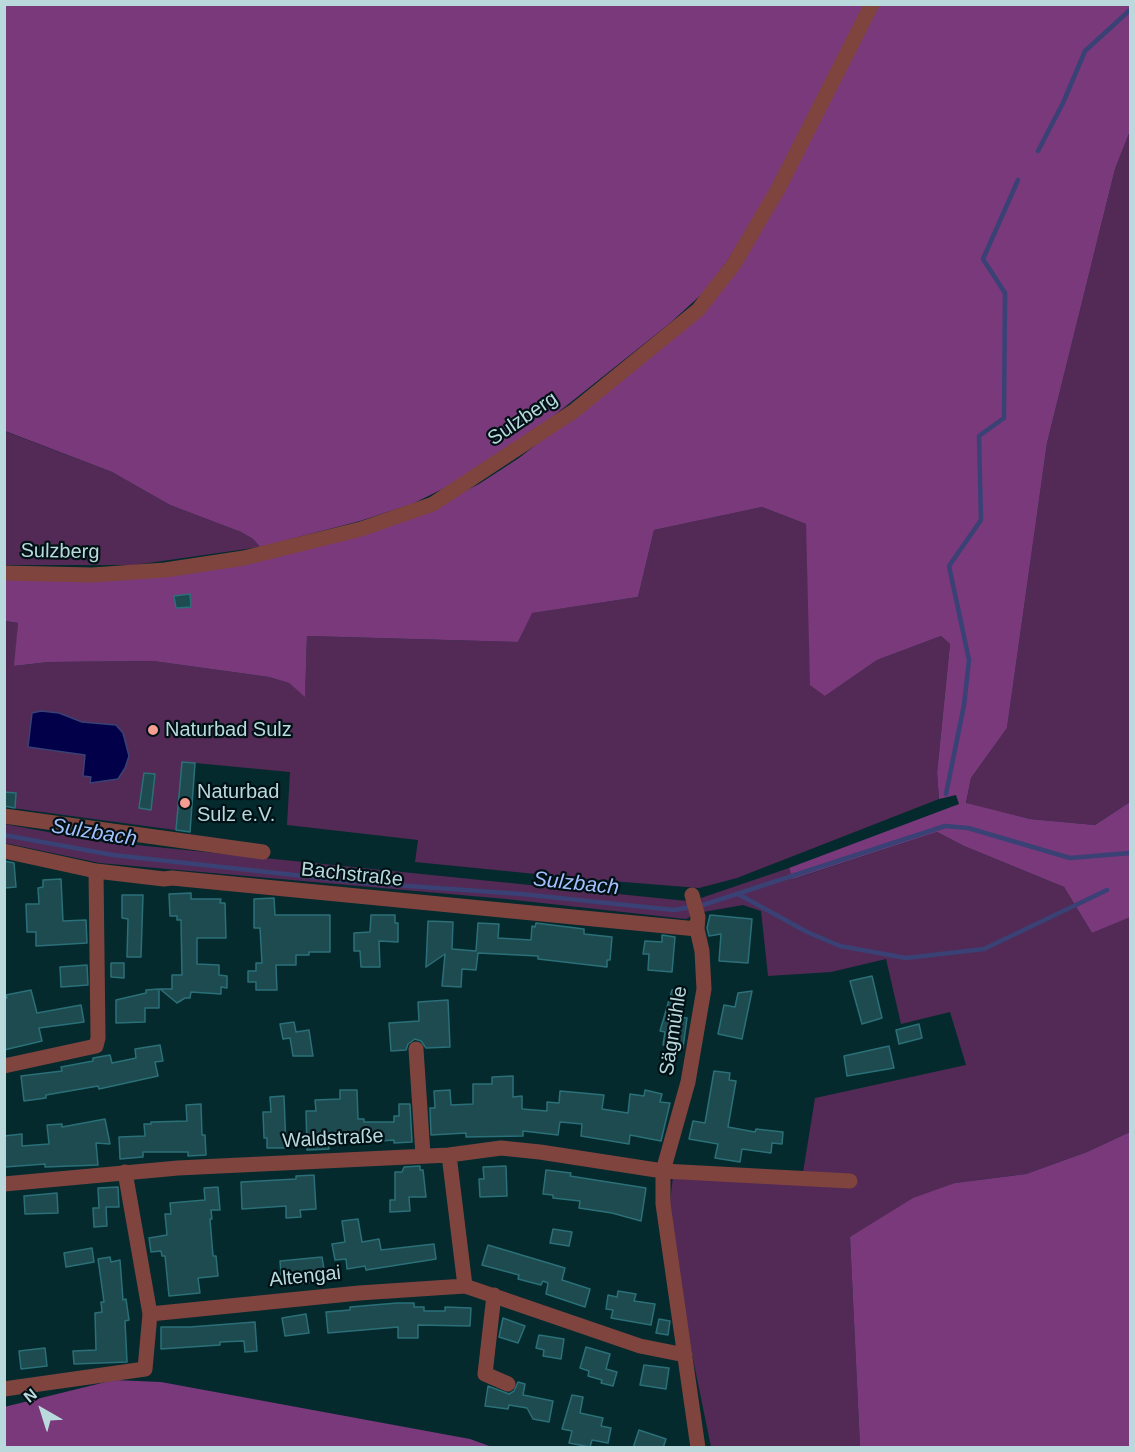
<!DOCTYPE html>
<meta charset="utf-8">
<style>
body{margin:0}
#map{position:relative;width:1135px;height:1452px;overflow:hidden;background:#042a2e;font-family:Arial,sans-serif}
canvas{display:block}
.frame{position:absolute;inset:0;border:6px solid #b9d9dd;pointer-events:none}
.north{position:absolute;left:12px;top:1380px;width:60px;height:60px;-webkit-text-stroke:4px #001115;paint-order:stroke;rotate:321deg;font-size:16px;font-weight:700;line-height:24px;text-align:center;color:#b9d9dd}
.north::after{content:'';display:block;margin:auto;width:21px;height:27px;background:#b9d9dd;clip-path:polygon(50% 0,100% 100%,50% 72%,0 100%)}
</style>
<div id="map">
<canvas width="1135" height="1452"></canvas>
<div class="frame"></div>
<div class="north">N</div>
</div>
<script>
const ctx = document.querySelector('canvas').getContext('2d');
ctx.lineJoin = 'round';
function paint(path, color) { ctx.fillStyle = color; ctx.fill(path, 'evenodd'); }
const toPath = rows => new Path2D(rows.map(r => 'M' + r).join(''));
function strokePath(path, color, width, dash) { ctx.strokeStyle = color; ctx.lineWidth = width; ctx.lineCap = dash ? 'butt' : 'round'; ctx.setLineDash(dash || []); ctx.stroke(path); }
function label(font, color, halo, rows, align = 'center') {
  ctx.font = font + ' Arial,sans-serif'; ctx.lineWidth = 4.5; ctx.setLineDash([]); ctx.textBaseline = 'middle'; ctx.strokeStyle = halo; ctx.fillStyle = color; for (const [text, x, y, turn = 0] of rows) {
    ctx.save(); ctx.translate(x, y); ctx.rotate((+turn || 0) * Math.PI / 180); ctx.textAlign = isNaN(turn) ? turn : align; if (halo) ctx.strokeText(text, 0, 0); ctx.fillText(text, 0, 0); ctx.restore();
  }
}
paint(toPath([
 [1130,131,1130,802,1095,825,1030,819,966,804,971,778,1007,728,1047,443,1115,169],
 [4,431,112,472,170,505,241,532,253,539,260,547,134,565,5,565],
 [762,507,806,524,825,696,877,660,941,636,950,644,937,773,939,799,737,878,699,888,586,879,415,862,418,840,287,825,290,772,195,763,190,832,5,807,4,621,18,623,15,666,49,662,153,661,269,677,289,683,305,696,307,636,518,642,531,613,638,597,654,530],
 [4,824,97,841,687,901,690,917,686,919,506,899,100,863,5,843],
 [937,832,964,846,1064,887,1092,933,1130,916,1130,1132,1087,1152,1026,1174,955,1183,850,1237,860,1447,711,1447,692,1354,669,1211,673,1176,801,1185,815,1098,966,1065,950,1012,901,1024,886,959,831,972,768,976,761,911,743,905,703,912,701,898,789,868,794,879]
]), '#532a55');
paint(toPath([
 [4,5,864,5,772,187,728,260,703,293,669,324,512,449,473,474,412,504,360,521,260,547,253,539,241,532,170,505,112,472,5,431],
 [878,5,1130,5,1130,131,1115,169,1047,443,1007,728,971,778,966,803,1030,819,1095,825,1130,802,1130,917,1092,933,1064,887,964,846,937,832,793,879,789,868,959,804,956,795,939,799,937,773,950,644,941,636,877,660,825,696,810,685,806,524,762,507,654,530,638,597,532,613,518,642,307,636,305,697,289,683,269,677,153,661,49,662,14,666,18,623,5,621,5,580,184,573,417,515,479,484,519,458,677,333,713,301],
 [1130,1132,1130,1447,860,1447,850,1237,913,1198,955,1183,1026,1174,1087,1152],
 [114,1380,161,1382,470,1439,492,1447,5,1447,4,1407]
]), '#79397b');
const water = toPath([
 [41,711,59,713,82,722,116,725,123,733,129,756,125,768,118,779,90,783,91,777,83,776,85,755,28,747,32,713,41,711]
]);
paint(water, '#020048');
strokePath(water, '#394175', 1.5);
strokePath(toPath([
 [1038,151,1063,103,1085,51,1130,10],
 [946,794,964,705,969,660,949,566,981,520,979,436,1004,418,1005,293,983,259,1018,180],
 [4,835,113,855,367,883,521,894,674,910,703,905,945,826,968,828,1070,858,1130,853],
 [738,894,807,932,840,946,906,958,984,949,1107,890]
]), '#394175', 4.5);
const building = toPath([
 [190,594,191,607,176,608,174,596,190,594],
 [182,762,195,763,190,832,176,830,182,762],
 [144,773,155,774,151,810,139,808,144,773],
 [4,792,16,793,15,808,4,806,4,792],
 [4,861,14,863,16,887,4,888,4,861],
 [61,879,63,921,86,920,87,943,36,946,36,932,27,932,26,904,39,904,38,888,43,887,43,880,61,879],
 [191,893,191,899,221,899,220,903,225,903,226,938,197,938,197,964,219,965,219,975,227,976,227,988,221,987,221,994,191,992,190,998,185,998,177,1003,160,989,172,989,172,975,182,975,181,920,177,920,177,916,170,916,169,894,191,893],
 [122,895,143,895,141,957,127,957,128,919,122,918,122,895],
 [274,898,275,915,330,915,330,952,309,952,309,955,296,955,296,965,276,965,277,990,256,990,256,982,248,982,248,971,256,971,256,963,262,963,260,928,254,928,254,899,274,898],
 [371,915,395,915,395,923,398,923,398,942,379,941,380,967,361,967,360,951,354,951,354,933,370,932,371,915],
 [710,915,752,919,748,963,719,961,721,934,709,936,707,928,710,915],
 [428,921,453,922,452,949,476,951,478,923,499,924,498,938,531,940,532,926,535,927,536,923,584,929,584,934,612,937,610,960,607,960,607,967,538,959,538,956,478,953,476,970,462,969,461,987,442,986,445,954,426,967,428,921],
 [662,935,675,937,672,972,648,970,649,954,643,954,645,941,662,942,662,935],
 [111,963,124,963,124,978,111,977,111,963],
 [87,965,88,985,61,987,60,967,87,965],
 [872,976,882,1018,862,1024,850,981,872,976],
 [684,988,681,1017,687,1018,683,1048,663,1045,665,1032,660,1031,672,990,684,988],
 [159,989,159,1008,145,1008,145,1022,116,1023,116,1000,146,993,146,990,159,989],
 [31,990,37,1013,81,1005,84,1022,39,1028,42,1041,4,1050,4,999,7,998,6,995,31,990],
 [752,991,742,1039,718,1034,724,1005,735,1007,738,993,752,991],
 [448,1000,450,1047,426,1048,421,1041,415,1039,408,1044,406,1050,391,1051,389,1023,419,1021,418,1002,448,1000],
 [294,1022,296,1032,309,1030,313,1056,293,1056,290,1038,283,1039,280,1024,294,1022],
 [919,1024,922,1038,899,1044,896,1030,919,1024],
 [160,1045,163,1061,155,1062,158,1076,99,1089,98,1086,46,1095,46,1098,24,1101,21,1076,62,1071,61,1067,93,1061,93,1058,110,1055,112,1063,136,1058,135,1049,160,1045],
 [889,1046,894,1068,847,1076,844,1056,889,1046],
 [714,1071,730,1073,729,1080,736,1081,728,1127,755,1132,756,1129,783,1132,782,1144,772,1143,771,1153,742,1149,740,1162,715,1158,718,1144,689,1139,693,1121,705,1123,714,1071],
 [513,1076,513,1097,522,1096,522,1109,547,1111,547,1102,559,1103,560,1091,604,1095,602,1109,628,1113,630,1094,644,1096,645,1090,662,1094,660,1102,670,1103,661,1141,630,1135,629,1144,581,1136,582,1124,560,1122,558,1135,523,1131,523,1136,466,1137,466,1133,431,1135,430,1108,435,1108,434,1091,450,1090,451,1105,473,1104,473,1084,492,1084,492,1077,513,1076],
 [340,1090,357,1090,358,1119,364,1119,364,1122,394,1122,394,1116,399,1116,399,1104,410,1104,412,1142,394,1143,394,1140,350,1143,350,1135,328,1137,329,1149,307,1150,306,1111,316,1111,315,1100,340,1099,340,1090],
 [284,1096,286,1148,267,1148,267,1138,264,1138,263,1112,271,1112,270,1097,284,1096],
 [201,1104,202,1135,205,1135,206,1155,188,1156,188,1152,143,1152,143,1157,120,1159,119,1137,145,1136,144,1124,151,1124,151,1122,187,1121,186,1105,201,1104],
 [105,1119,110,1144,96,1143,98,1165,45,1167,45,1164,5,1167,4,1136,22,1134,22,1146,49,1144,47,1125,62,1124,62,1127,105,1119],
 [420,1166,420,1170,423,1170,426,1197,409,1197,410,1211,390,1212,390,1200,395,1200,395,1172,402,1172,404,1167,420,1166],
 [506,1166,507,1196,480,1197,479,1179,484,1179,483,1167,506,1166],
 [546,1170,571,1173,570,1176,646,1188,641,1221,612,1213,579,1208,580,1201,553,1198,553,1195,543,1194,546,1170],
 [314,1175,316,1209,300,1210,301,1217,286,1218,286,1206,242,1209,241,1182,296,1179,296,1176,314,1175],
 [118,1187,119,1207,106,1207,107,1226,94,1227,93,1208,99,1208,98,1188,118,1187],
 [218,1187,220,1210,211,1210,212,1219,210,1219,213,1256,216,1256,218,1276,198,1278,200,1293,169,1296,165,1256,162,1256,161,1251,151,1252,149,1238,167,1235,165,1214,171,1214,170,1203,205,1200,204,1188,218,1187],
 [57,1193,58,1213,25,1214,24,1196,57,1193],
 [358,1219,362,1242,379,1239,381,1250,434,1244,436,1259,366,1270,365,1266,347,1269,346,1259,335,1260,332,1244,345,1242,342,1221,358,1219],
 [553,1229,572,1232,569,1246,550,1243,553,1229],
 [488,1245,565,1268,562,1280,590,1289,585,1307,546,1294,548,1283,543,1281,541,1285,518,1279,519,1275,482,1265,488,1245],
 [92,1248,94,1262,66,1267,64,1253,92,1248],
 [110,1257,111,1262,120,1260,123,1300,126,1299,129,1320,125,1321,127,1362,74,1364,73,1351,96,1350,95,1313,102,1312,101,1302,104,1302,98,1259,110,1257],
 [322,1257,326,1281,298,1284,296,1274,281,1275,280,1261,322,1257],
 [618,1291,636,1294,634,1301,655,1304,651,1325,611,1318,613,1310,606,1309,608,1295,617,1297,618,1291],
 [397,1303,414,1303,414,1307,424,1307,424,1311,445,1311,445,1307,471,1308,470,1326,418,1325,418,1338,398,1338,398,1327,328,1333,326,1312,350,1310,350,1307,397,1303],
 [306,1314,309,1333,285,1336,282,1318,306,1314],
 [503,1318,525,1326,518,1343,499,1337,503,1318],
 [659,1319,670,1321,668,1335,656,1333,659,1319],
 [255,1322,257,1351,245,1352,244,1341,220,1342,220,1345,161,1349,161,1327,190,1327,255,1322],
 [539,1335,564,1339,561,1359,543,1356,544,1350,536,1348,539,1335],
 [586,1347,610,1354,606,1369,617,1372,613,1386,601,1383,602,1380,588,1376,589,1371,580,1368,586,1347],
 [45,1348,47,1366,21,1369,19,1351,45,1348],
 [644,1365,669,1368,666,1389,640,1385,644,1365],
 [518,1382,525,1384,523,1395,553,1401,549,1422,533,1419,527,1408,509,1405,508,1409,485,1406,488,1386,509,1394,514,1391,518,1382],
 [572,1395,583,1397,580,1413,603,1418,601,1426,611,1428,608,1443,592,1440,590,1447,569,1443,572,1431,562,1429,572,1395],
 [639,1430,666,1439,663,1448,633,1448,639,1430]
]);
paint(building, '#1d4b50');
strokePath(building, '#2b7078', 1.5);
strokePath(toPath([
 [4,573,92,575,165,570,244,558,361,529,433,504,574,411,698,310,734,264,778,189,872,4],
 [4,816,263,852],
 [4,851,96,871,164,879,172,878,697,929],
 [692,895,698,917,697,929,702,951,704,989,688,1082,663,1171,663,1204,698,1448],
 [416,1049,423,1155],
 [4,1066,96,1046,98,1038,96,871],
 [449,1155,465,1286],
 [4,1184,178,1168,449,1155,501,1148,540,1152,663,1171,850,1181],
 [494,1295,485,1374,508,1384],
 [150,1314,359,1293,465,1286,640,1346,685,1355],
 [4,1389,145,1369,150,1314,125,1172]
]), '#80443f', 15);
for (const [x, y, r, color] of [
 [153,730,6,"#f59c93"],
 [185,803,6,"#f59c93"]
]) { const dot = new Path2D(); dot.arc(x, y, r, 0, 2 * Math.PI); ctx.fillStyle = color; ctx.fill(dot); strokePath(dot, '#001115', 2); }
label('20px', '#b9d9dd', '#001115', [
 ["Sulzberg",523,419,-34],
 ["Sulzberg",60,552,1],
 ["Bachstraße",352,875,6],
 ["Sägmühle",674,1031,-81],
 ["Waldstraße",333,1139,-3],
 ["Altengai",305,1277,-6]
]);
label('20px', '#b9d9dd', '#001115', [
 ["Naturbad Sulz",165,730],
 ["Naturbad",197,792],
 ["Sulz e.V.",197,815]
], 'left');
label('italic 21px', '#a4bffe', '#001115', [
 ["Sulzbach",94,833,9],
 ["Sulzbach",576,884,6]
]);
</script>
